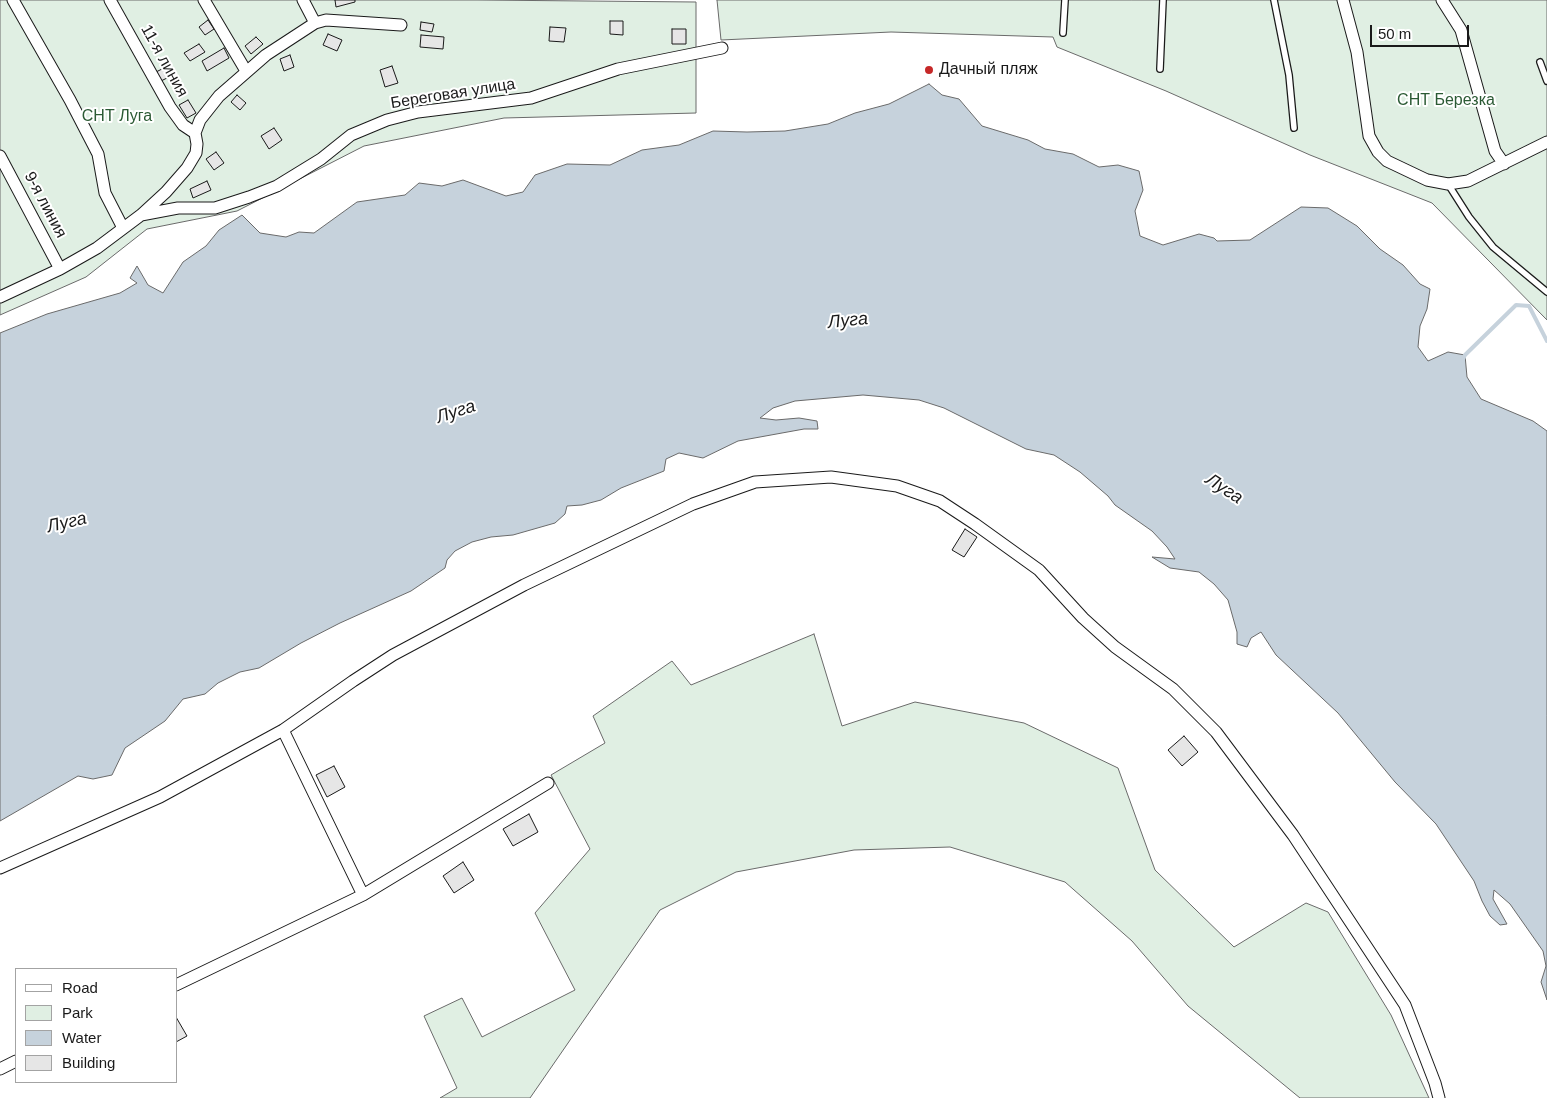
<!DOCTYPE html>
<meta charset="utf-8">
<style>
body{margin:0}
#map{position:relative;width:1547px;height:1098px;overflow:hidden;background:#fff;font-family:Arial,sans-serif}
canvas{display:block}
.legend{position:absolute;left:15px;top:968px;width:162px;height:115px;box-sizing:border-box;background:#fff;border:1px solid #a3a3a3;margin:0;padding:6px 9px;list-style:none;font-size:15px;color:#1a1a1a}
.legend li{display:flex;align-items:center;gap:10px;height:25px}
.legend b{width:25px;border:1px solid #a3a3a3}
.scale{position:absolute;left:1370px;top:25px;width:99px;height:22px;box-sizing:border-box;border:2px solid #1a1a1a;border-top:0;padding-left:6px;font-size:15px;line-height:18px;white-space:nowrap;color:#1a1a1a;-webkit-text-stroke:4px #fff;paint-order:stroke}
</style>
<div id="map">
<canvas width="1547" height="1098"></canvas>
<ul class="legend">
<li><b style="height:6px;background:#fff"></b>Road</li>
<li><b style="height:14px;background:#e0efe3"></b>Park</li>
<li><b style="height:14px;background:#c6d2dc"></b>Water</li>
<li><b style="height:14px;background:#e6e6e6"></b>Building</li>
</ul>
<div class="scale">50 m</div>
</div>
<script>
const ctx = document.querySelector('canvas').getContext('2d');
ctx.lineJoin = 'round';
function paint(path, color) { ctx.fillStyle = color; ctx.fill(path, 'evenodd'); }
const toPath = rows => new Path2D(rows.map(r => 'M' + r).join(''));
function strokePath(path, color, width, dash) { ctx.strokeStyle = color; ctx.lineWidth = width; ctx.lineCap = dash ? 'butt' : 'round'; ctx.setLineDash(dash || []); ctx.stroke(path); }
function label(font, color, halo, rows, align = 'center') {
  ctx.font = font + ' Arial,sans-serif'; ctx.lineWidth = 4; ctx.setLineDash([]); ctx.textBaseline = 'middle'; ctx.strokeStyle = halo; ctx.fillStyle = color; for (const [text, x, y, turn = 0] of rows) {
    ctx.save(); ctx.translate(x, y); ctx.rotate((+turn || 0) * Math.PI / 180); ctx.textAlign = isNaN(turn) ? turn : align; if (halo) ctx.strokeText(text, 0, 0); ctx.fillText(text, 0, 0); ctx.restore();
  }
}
const green = toPath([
 [0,0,478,0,696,2,696,113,504,118,364,146,237,211,147,229,86,277,0,315,0,0],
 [717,0,1547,0,1547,320,1432,203,1310,155,1166,91,1057,47,1053,37,891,32,721,40,717,0],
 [814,634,842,726,915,702,1024,723,1118,768,1155,870,1234,947,1306,903,1328,912,1391,1015,1429,1098,1300,1098,1188,1006,1132,941,1065,882,950,847,854,850,736,872,660,910,530,1098,440,1098,457,1088,424,1016,462,998,482,1037,575,990,535,913,590,849,551,775,605,743,593,716,672,661,691,685,814,634]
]);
paint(green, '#e0efe3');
strokePath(green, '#6a6a6a', 1);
const water = toPath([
 [929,84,942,95,959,99,982,126,1028,140,1045,149,1073,154,1099,167,1118,165,1139,171,1143,190,1135,211,1140,236,1163,245,1199,234,1214,238,1217,241,1250,240,1301,207,1328,208,1357,226,1380,249,1403,265,1420,284,1430,289,1427,309,1420,326,1418,347,1428,361,1448,352,1465,355,1467,377,1481,399,1533,421,1547,431,1547,1000,1541,982,1546,966,1543,951,1510,904,1494,890,1493,899,1507,924,1500,925,1490,916,1482,901,1474,881,1436,824,1395,782,1338,713,1276,655,1261,632,1251,638,1247,647,1237,644,1237,632,1228,600,1214,584,1199,572,1170,568,1152,557,1175,559,1167,547,1152,531,1115,505,1108,496,1080,472,1054,455,1026,449,944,408,919,400,863,395,795,401,773,408,760,418,776,420,799,418,817,421,818,429,804,429,738,441,703,458,679,453,666,459,664,471,621,488,601,500,582,505,567,506,565,514,555,523,513,535,491,537,472,542,455,551,447,560,445,568,411,591,340,623,301,643,259,668,240,672,218,683,205,694,183,699,165,721,125,748,112,775,93,779,78,776,0,821,0,333,47,314,120,293,137,283,130,278,137,266,148,285,163,293,183,262,206,246,219,230,242,215,260,233,286,237,299,232,314,233,357,202,405,195,419,183,442,186,463,180,506,196,523,192,535,175,567,164,610,165,642,150,679,145,713,131,747,132,785,131,828,124,855,113,889,104,929,84]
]);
paint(water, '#c6d2dc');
strokePath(water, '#6a6a6a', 1);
strokePath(toPath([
 [1463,359,1465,355,1516,305,1529,306,1547,341]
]), '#c6d2dc', 4);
const building = toPath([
 [335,0,355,0,355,2,336,7,335,0],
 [208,20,214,29,205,35,199,27,208,20],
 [610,21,623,21,623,35,610,34,610,21],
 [421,22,434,24,432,32,420,30,421,22],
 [550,27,566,28,564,42,549,41,550,27],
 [672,29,686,29,686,44,672,44,672,29],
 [328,34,342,40,337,51,323,45,328,34],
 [421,35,444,37,443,49,420,47,421,35],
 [256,37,263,44,251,54,245,46,256,37],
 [199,44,205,52,190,61,184,53,199,44],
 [224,48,229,58,207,71,202,61,224,48],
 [290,55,294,67,284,71,280,59,290,55],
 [168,66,173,75,159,82,154,73,168,66],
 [392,66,398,83,385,87,380,70,392,66],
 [237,95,246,103,240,110,231,102,237,95],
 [188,100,196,113,187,118,179,105,188,100],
 [274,128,282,140,269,149,261,136,274,128],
 [216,152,224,163,214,170,206,159,216,152],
 [207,181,211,190,193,198,190,189,207,181],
 [965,529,977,537,964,557,952,550,965,529],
 [1184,736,1198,752,1182,766,1168,750,1184,736],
 [334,766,345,787,327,797,316,775,334,766],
 [529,814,538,832,513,846,503,829,529,814],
 [463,862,474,880,454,893,443,876,463,862],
 [176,1017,187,1036,176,1042,176,1017]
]);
paint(building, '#e6e6e6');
strokePath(building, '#1a1a1a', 1);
const lane = toPath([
 [1274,0,1289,75,1294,128],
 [1063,33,1065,0],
 [1540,62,1547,81],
 [1160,69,1163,0],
 [1448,184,1469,217,1493,247,1547,292]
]);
const street = toPath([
 [13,0,70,100,98,154,105,193,123,228],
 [110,0,170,107,183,125,195,133],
 [204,0,246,71],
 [303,0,315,23],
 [1343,0,1357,52,1369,136,1378,152,1387,161,1427,180,1448,184,1468,181,1547,142],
 [1442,0,1461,30,1495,151,1504,164],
 [0,156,60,269],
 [141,215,178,208,215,208,249,197,277,186,321,159,351,135,387,120,418,112,531,98,618,69,722,48],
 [0,297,60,269,97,248,141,215,166,192,187,168,196,153,197,144,195,133,200,120,219,96,266,55,315,23,326,20,401,25],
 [283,730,363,895],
 [0,868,160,797,283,730,353,681,393,655,524,585,693,504,755,482,831,477,897,486,940,501,975,524,1039,570,1083,618,1115,647,1173,689,1216,732,1293,835,1405,1005,1435,1083,1439,1098],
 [176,985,363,895,548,783],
 [0,1069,16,1061]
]);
strokePath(lane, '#1a1a1a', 8);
strokePath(street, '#1a1a1a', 13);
strokePath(lane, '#fff', 5.5);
strokePath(street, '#fff', 11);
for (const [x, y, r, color] of [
 [929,70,5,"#c62828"]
]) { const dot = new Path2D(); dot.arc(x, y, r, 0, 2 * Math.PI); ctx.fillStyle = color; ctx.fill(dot); strokePath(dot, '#fff', 2); }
label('16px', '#1a1a1a', '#fff', [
 ["11-я линия",164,61,61],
 ["Береговая улица",453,94,-9],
 ["9-я линия",45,205,62]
]);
label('16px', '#1a1a1a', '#fff', [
 ["Дачный пляж",939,70]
], 'left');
label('16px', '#2b5a34', '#fff', [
 ["СНТ Березка",1446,101],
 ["СНТ Луга",117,117]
]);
label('italic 18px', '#1a1a1a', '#fff', [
 ["Луга",848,321,-6],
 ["Луга",456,412,-18],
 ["Луга",1224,489,33],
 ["Луга",67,523,-13]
]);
</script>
